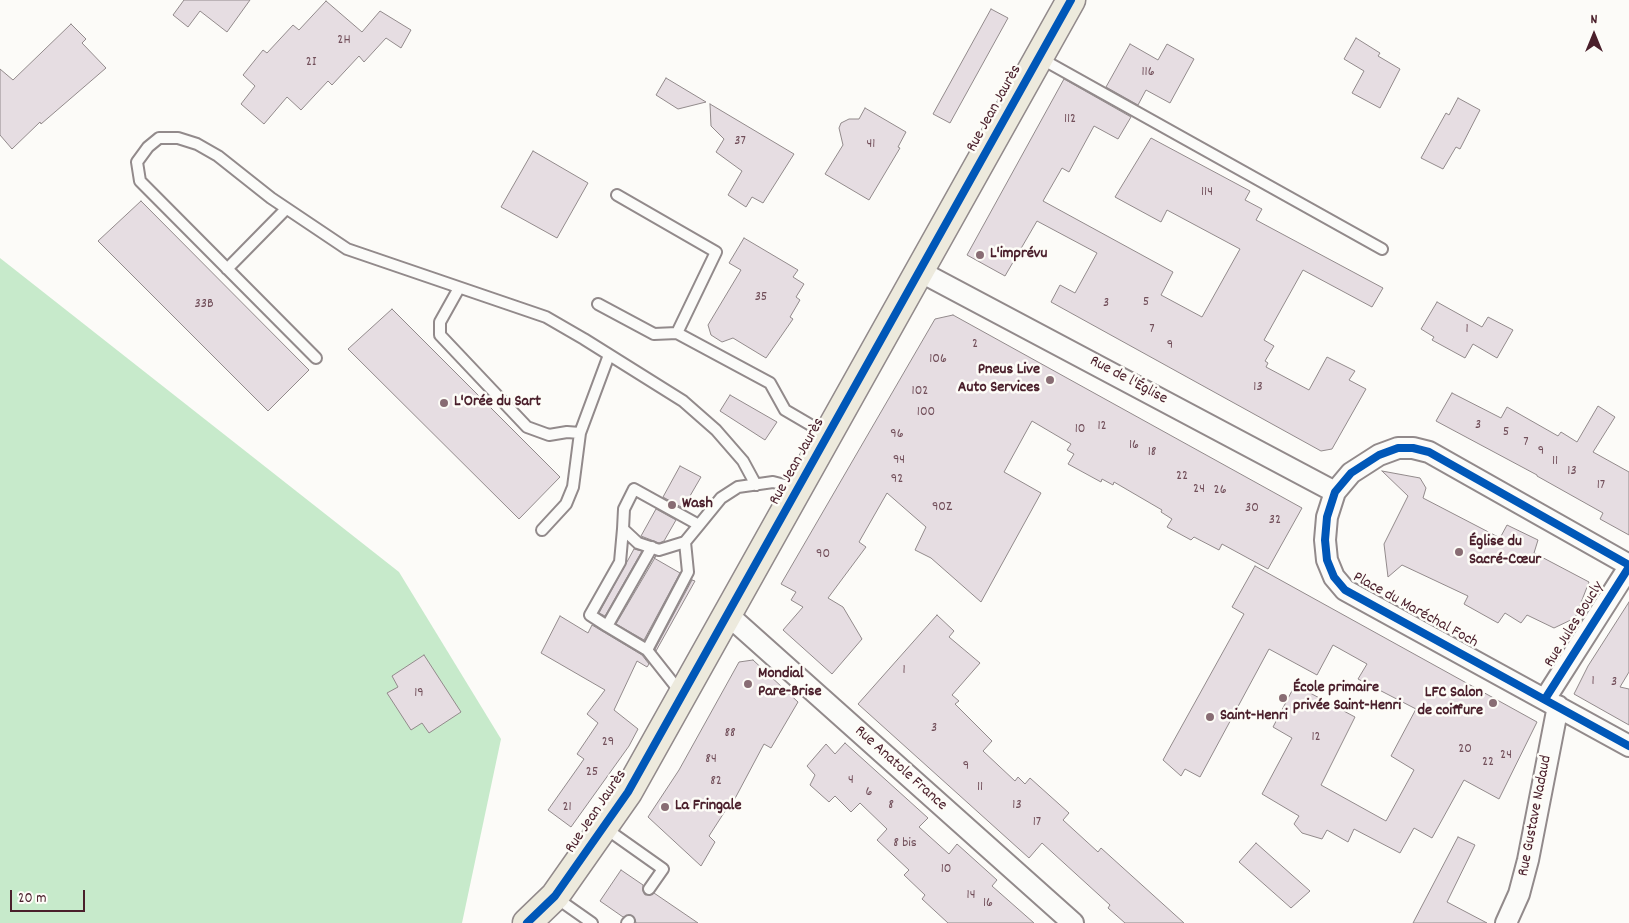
<!DOCTYPE html>
<meta charset="utf-8">
<style>
body{margin:0}
#map{position:relative;width:1629px;height:923px;overflow:hidden;background:#fcfbf8;font-family:Dekko,sans-serif}
canvas{display:block}
.north{position:absolute;left:1569px;top:10px;width:50px;height:50px;-webkit-text-stroke:4px #fdfcf7;paint-order:stroke;rotate:0deg;font-size:14px;font-weight:700;line-height:20px;text-align:center;color:#4a1f2b}
.north::after{content:'';display:block;margin:auto;width:18px;height:22px;background:#4a1f2b;clip-path:polygon(50% 0,100% 100%,50% 72%,0 100%)}
.scale{position:absolute;left:10px;top:890px;width:75px;height:22px;box-sizing:border-box;border:2px solid #4a1f2b;border-top:0;padding-left:6px;font-size:15px;line-height:18px;white-space:nowrap;color:#4a1f2b;-webkit-text-stroke:4px #fdfcf7;paint-order:stroke}
</style>
<div id="map">
<canvas width="1629" height="923"></canvas>
<div class="north">N</div>
<div class="scale">20 m</div>
</div>
<script>
const ctx = document.querySelector('canvas').getContext('2d');
ctx.lineJoin = 'round';
function paint(path, color) { ctx.fillStyle = color; ctx.fill(path, 'evenodd'); }
const toPath = rows => new Path2D(rows.map(r => 'M' + r).join(''));
function strokePath(path, color, width, dash) { ctx.strokeStyle = color; ctx.lineWidth = width; ctx.lineCap = dash ? 'butt' : 'round'; ctx.setLineDash(dash || []); ctx.stroke(path); }
function label(font, color, halo, rows, align = 'center') {
  ctx.font = font + ' Dekko,sans-serif'; ctx.lineWidth = 5; ctx.setLineDash([]); ctx.textBaseline = 'middle'; ctx.strokeStyle = halo; ctx.fillStyle = color; for (const [text, x, y, turn = 0] of rows) {
    ctx.save(); ctx.translate(x, y); ctx.rotate((+turn || 0) * Math.PI / 180); ctx.textAlign = isNaN(turn) ? turn : align; if (halo) ctx.strokeText(text, 0, 0); ctx.fillText(text, 0, 0); ctx.restore();
  }
}
paint(toPath([
 [0,258,399,572,501,739,462,923,0,923]
]), '#c7eacb');
const building = toPath([
 [184,0,250,0,227,32,200,11,188,27,173,15,184,0],
 [326,1,362,32,380,11,411,30,401,48,386,38,364,62,359,56,332,85,328,81,301,110,287,97,264,124,241,104,255,86,243,75,263,50,267,53,293,25,299,30,326,1],
 [991,9,1008,18,950,123,933,114,991,9],
 [71,24,86,39,82,43,106,68,41,124,40,122,12,149,0,135,0,69,13,80,71,24],
 [1356,38,1380,53,1378,56,1400,69,1380,108,1352,93,1364,71,1344,59,1356,38],
 [1130,44,1158,60,1167,44,1194,59,1170,103,1146,90,1138,105,1106,87,1130,44],
 [666,78,706,102,678,109,656,95,666,78],
 [1064,79,1131,117,1118,139,1094,126,1069,172,1062,168,1043,201,1173,272,1161,295,1202,317,1240,249,1167,210,1161,222,1115,197,1151,138,1250,191,1245,200,1262,209,1256,220,1383,288,1372,307,1303,270,1264,340,1274,346,1265,361,1268,363,1266,367,1309,390,1327,357,1355,371,1349,380,1366,389,1332,449,1321,451,1051,302,1060,285,1075,293,1097,253,1037,221,1005,276,967,255,1064,79],
 [1458,98,1480,110,1460,149,1456,147,1443,169,1421,158,1446,113,1449,115,1458,98],
 [710,104,794,154,763,203,752,197,746,207,728,195,742,171,716,152,724,139,711,126,710,104],
 [865,108,906,132,898,147,900,148,869,200,825,174,843,145,839,128,841,123,849,119,859,119,865,108],
 [533,151,588,183,557,238,501,207,533,151],
 [141,201,309,370,268,411,98,241,141,201],
 [744,238,798,270,793,277,804,284,796,297,800,300,790,317,793,319,766,358,733,338,722,342,711,335,708,325,741,270,729,263,744,238],
 [1437,302,1482,327,1488,317,1513,330,1497,358,1473,344,1465,358,1432,340,1434,337,1421,329,1437,302],
 [392,309,560,477,519,519,348,349,392,309],
 [953,315,1302,508,1268,569,1222,544,1219,550,1194,537,1191,540,1167,527,1172,519,1161,512,1162,510,1114,482,1113,485,1102,479,1101,482,1068,464,1074,454,1067,450,1071,444,1032,421,1004,472,1041,493,981,602,931,558,915,550,926,527,887,493,859,542,866,547,828,598,843,607,862,639,832,674,783,630,803,607,791,600,796,592,781,584,935,319,953,315],
 [1452,393,1501,418,1507,407,1558,436,1561,432,1577,442,1598,406,1615,417,1593,452,1629,472,1629,535,1600,519,1603,513,1537,476,1537,475,1436,421,1452,393],
 [730,395,777,422,765,440,720,411,730,395],
 [680,466,701,477,683,508,663,497,680,466],
 [1382,471,1420,478,1426,488,1423,498,1500,538,1507,525,1538,540,1534,553,1589,582,1575,618,1554,628,1527,615,1521,623,1505,613,1498,623,1464,604,1468,596,1402,565,1388,577,1384,544,1408,496,1382,471],
 [656,509,676,520,664,541,659,543,641,536,656,509],
 [634,549,642,551,605,616,599,613,634,549],
 [656,556,654,558,680,573,644,640,616,624,656,556],
 [1255,566,1537,722,1499,799,1464,780,1432,838,1414,828,1400,853,1354,829,1348,842,1327,830,1322,839,1302,833,1294,824,1299,816,1262,794,1292,738,1273,727,1295,685,1355,717,1321,785,1386,821,1414,770,1391,756,1416,709,1358,679,1367,664,1333,645,1317,675,1269,649,1200,777,1185,769,1181,776,1163,760,1244,614,1232,607,1255,566],
 [692,580,695,581,656,651,655,649,692,580],
 [1629,602,1629,672,1620,687,1629,689,1629,725,1574,694,1588,666,1629,602],
 [937,615,954,631,949,637,980,663,952,695,959,701,955,704,992,741,983,751,1015,781,1018,777,1025,784,1030,778,1069,813,1063,820,1098,852,1101,848,1184,923,1125,923,1108,908,1110,905,1042,843,1029,858,858,704,937,615],
 [560,616,588,633,592,625,642,655,649,664,647,667,637,661,614,710,638,729,629,746,571,827,548,810,584,759,577,754,598,723,587,714,605,690,541,653,560,616],
 [424,655,461,712,429,733,422,723,411,730,387,693,398,687,392,676,424,655],
 [753,660,798,702,771,748,764,744,731,806,729,805,709,836,715,842,701,866,648,817,679,770,739,662,753,660],
 [845,743,928,818,919,827,949,854,957,844,997,880,992,886,1034,923,948,923,922,899,925,895,904,875,909,870,877,840,887,829,860,803,851,812,835,796,829,802,810,785,815,775,807,766,826,744,835,754,845,743],
 [1458,837,1475,845,1447,902,1487,923,1413,923,1458,837],
 [1256,843,1310,891,1291,908,1239,862,1256,843],
 [621,870,643,885,643,891,645,895,654,893,698,923,636,923,635,919,631,915,623,917,600,901,621,870]
]);
paint(building, '#e6dde2');
strokePath(building, '#928a8b', 1);
const service = toPath([
 [1040,58,1382,249],
 [617,195,716,252,677,333],
 [227,269,286,209],
 [459,288,440,322,440,335,527,427,549,435,567,432,580,433,609,355],
 [598,304,654,334,677,333,770,383,785,410,826,434],
 [316,358,140,181,137,162,148,147,159,138,178,138,197,144,218,156,271,198,347,249,546,317,584,339,683,401,716,430,743,461,756,485],
 [699,525,634,489,624,509,623,529,638,543,659,550,685,542,699,525,721,498,738,487,773,482,796,488],
 [542,530,566,504,573,487,580,433],
 [607,626,590,615,620,562,623,529],
 [647,650,607,626,652,547],
 [681,693,647,650,688,572,685,542],
 [605,828,663,869,649,889],
 [555,897,592,923],
 [627,923,629,921]
]);
const minor = toPath([
 [921,272,1335,492],
 [1629,565,1429,452,1413,448,1398,448,1379,455,1351,473,1335,492,1327,517,1325,540,1327,560,1334,577,1345,590,1629,746],
 [727,614,1073,923],
 [1545,699,1629,567],
 [1506,923,1519,894,1528,860,1558,706]
]);
const primary = toPath([
 [527,923,555,896,628,792,1071,0]
]);
strokePath(service, '#928a8b', 14);
strokePath(minor, '#928a8b', 24);
strokePath(primary, '#928a8b', 31);
strokePath(service, '#fbfbf9', 10);
strokePath(minor, '#fbfbf9', 20);
strokePath(primary, '#edeadd', 28);
strokePath(toPath([
 [1629,565,1429,452,1413,448,1398,448,1379,455,1351,473,1335,492,1327,517,1325,540,1327,560,1334,577,1345,590,1629,746],
 [1545,699,1629,567],
 [527,923,555,896,628,792,1071,0]
]), '#0057b8', 8);
for (const [x, y, r, color] of [
 [980,255,5,"#886c73"],
 [1050,380,5,"#886c73"],
 [444,403,5,"#886c73"],
 [672,505,5,"#886c73"],
 [1459,552,5,"#886c73"],
 [748,684,5,"#886c73"],
 [1283,698,5,"#886c73"],
 [1493,703,5,"#886c73"],
 [1210,717,5,"#886c73"],
 [665,807,5,"#886c73"]
]) { const dot = new Path2D(); dot.arc(x, y, r, 0, 2 * Math.PI); ctx.fillStyle = color; ctx.fill(dot); strokePath(dot, '#fdfcf7', 2); }
label('14px', '#714e59', null, [
 ["2H",344,41],
 ["2I",311,63],
 ["116",1148,73],
 ["112",1070,120],
 ["37",740,142],
 ["41",871,145],
 ["114",1207,193],
 ["35",761,298],
 ["5",1146,303],
 ["3",1106,304],
 ["33B",204,305],
 ["7",1152,330],
 ["1",1467,330],
 ["2",975,345],
 ["9",1170,346],
 ["106",938,360],
 ["13",1258,388],
 ["102",920,392],
 ["100",926,413],
 ["3",1478,426],
 ["12",1102,427],
 ["10",1080,430],
 ["5",1506,433],
 ["96",897,435],
 ["7",1526,443],
 ["16",1134,446],
 ["9",1541,452],
 ["18",1152,453],
 ["94",899,461],
 ["11",1555,462],
 ["13",1572,472],
 ["22",1182,477],
 ["92",897,480],
 ["17",1601,486],
 ["24",1199,490],
 ["26",1220,491],
 ["90Z",942,508],
 ["30",1252,509],
 ["32",1275,521],
 ["90",823,555],
 ["1",904,671],
 ["1",1593,682],
 ["3",1614,683],
 ["19",419,694],
 ["3",934,729],
 ["88",730,734],
 ["12",1316,738],
 ["29",608,743],
 ["20",1465,750],
 ["24",1506,756],
 ["84",711,760],
 ["22",1488,763],
 ["9",966,767],
 ["25",592,773],
 ["4",851,781],
 ["82",716,782],
 ["11",980,788],
 ["6",869,793],
 ["8",891,806],
 ["13",1017,806],
 ["21",567,808],
 ["17",1037,823],
 ["8 bis",905,844],
 ["10",946,870],
 ["14",971,896],
 ["16",988,904]
]);
label('16px', '#4a1f2b', '#fdfcf7', [
 ["Rue Jean Jaurès",995,109,-61],
 ["Rue de l'Église",1128,381,28],
 ["Rue Jean Jaurès",798,462,-61],
 ["Place du Maréchal Foch",1415,611,29],
 ["Rue Jules Boucly",1575,625,-58],
 ["Rue Anatole France",900,769,42],
 ["Rue Jean Jaurès",597,812,-56],
 ["Rue Gustave Nadaud",1536,816,-79]
]);
label('bold 16px', '#4a1f2b', '#fdfcf7', [
 ["L'imprévu",990,255],
 ["Pneus Live",1040,371,"right"],
 ["Auto Services",1040,389,"right"],
 ["L'Orée du Sart",454,403],
 ["Wash",682,505],
 ["Église du",1469,543],
 ["Sacré-Cœur",1469,561],
 ["Mondial",758,675],
 ["Pare-Brise",758,693],
 ["École primaire",1293,689],
 ["privée Saint-Henri",1293,707],
 ["LFC Salon",1483,694,"right"],
 ["de coiffure",1483,712,"right"],
 ["Saint-Henri",1220,717],
 ["La Fringale",675,807]
], 'left');
</script>
